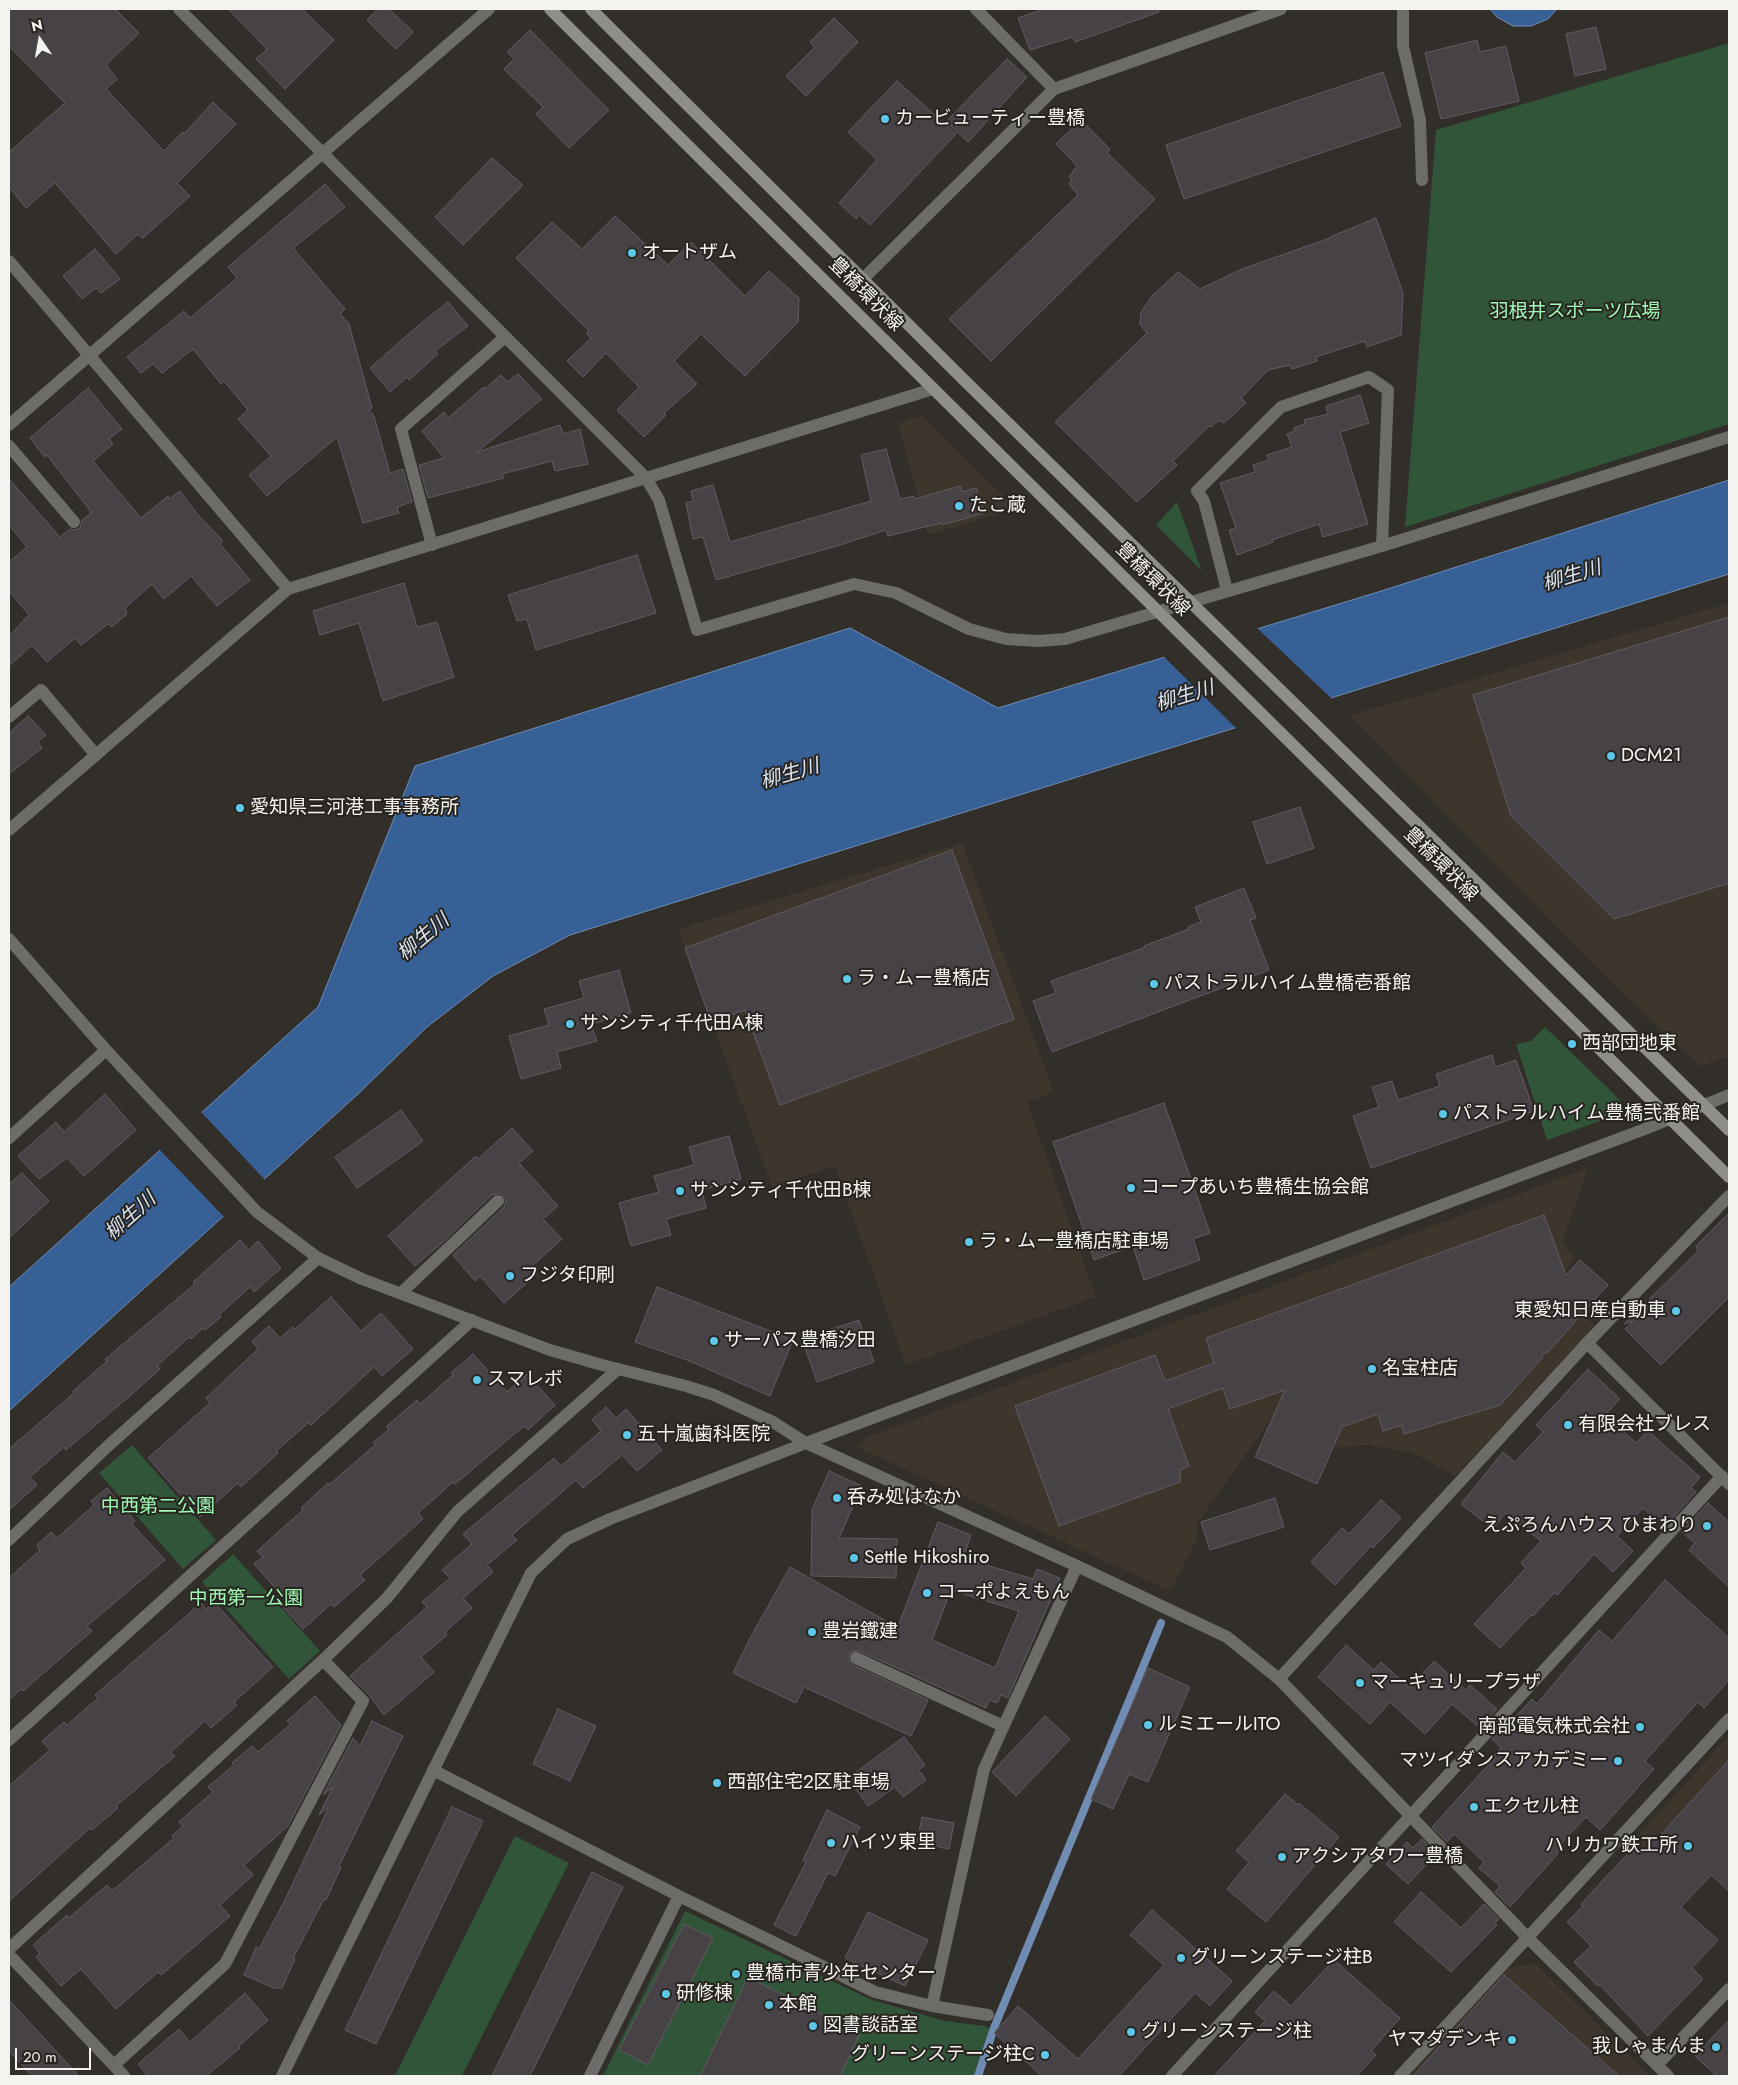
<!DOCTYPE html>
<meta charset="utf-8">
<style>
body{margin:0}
#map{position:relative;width:1738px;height:2085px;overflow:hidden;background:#322e29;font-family:Jost,sans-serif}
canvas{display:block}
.frame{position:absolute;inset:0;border:10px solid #f5f3f0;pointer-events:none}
.north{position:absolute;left:15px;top:15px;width:50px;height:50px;-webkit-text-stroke:4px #282420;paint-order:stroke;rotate:348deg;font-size:14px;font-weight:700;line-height:20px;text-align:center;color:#f5f3f0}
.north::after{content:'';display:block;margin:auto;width:18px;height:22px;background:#f5f3f0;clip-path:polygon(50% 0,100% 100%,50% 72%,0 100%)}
.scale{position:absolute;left:15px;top:2048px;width:76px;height:22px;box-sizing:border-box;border:2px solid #f5f3f0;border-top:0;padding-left:6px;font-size:15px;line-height:18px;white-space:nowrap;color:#f5f3f0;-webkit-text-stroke:4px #282420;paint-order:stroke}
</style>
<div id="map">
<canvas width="1738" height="2085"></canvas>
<div class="frame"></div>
<div class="north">N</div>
<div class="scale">20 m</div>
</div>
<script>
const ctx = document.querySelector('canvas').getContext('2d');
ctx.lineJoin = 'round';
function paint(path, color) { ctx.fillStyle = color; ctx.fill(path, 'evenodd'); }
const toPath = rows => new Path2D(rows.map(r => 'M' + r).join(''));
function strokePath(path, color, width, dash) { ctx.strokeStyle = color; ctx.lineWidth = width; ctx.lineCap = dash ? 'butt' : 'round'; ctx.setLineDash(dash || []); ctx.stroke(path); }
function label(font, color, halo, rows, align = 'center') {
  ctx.font = font + ' Jost,"Noto Sans JP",sans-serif'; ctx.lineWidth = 4; ctx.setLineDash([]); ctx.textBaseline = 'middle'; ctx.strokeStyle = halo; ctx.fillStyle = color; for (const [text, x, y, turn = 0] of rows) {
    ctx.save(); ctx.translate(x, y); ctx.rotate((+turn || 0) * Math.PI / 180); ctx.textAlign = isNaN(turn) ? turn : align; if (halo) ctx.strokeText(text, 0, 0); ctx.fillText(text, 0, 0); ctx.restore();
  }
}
paint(toPath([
 [923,416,1010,503,1008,511,928,535,898,423],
 [1729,603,1729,1056,1701,1067,1597,968,1349,715,1428,693],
 [962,843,1054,1092,1027,1102,1096,1297,906,1365,835,1166,772,1187,678,929],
 [1588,1168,1562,1243,1575,1257,1554,1288,1595,1326,1455,1476,1413,1453,1369,1445,1337,1448,1328,1444,1281,1404,1197,1524,1196,1541,1170,1591,859,1448,865,1438],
 [1729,1736,1729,1890,1711,1875,1693,1895,1633,1841],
 [1536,1964,1650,2076,1409,2076,1505,1968]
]), '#3e362c');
paint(toPath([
 [1729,43,1729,424,1405,527,1436,130],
 [1177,502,1202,571,1156,525],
 [1545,1027,1613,1093,1628,1111,1547,1140,1516,1044,1531,1041],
 [132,1445,216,1540,183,1569,99,1473],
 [233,1554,320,1651,289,1679,202,1582],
 [515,1836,569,1863,462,2076,395,2076],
 [685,1911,872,2000,945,2021,985,2026,991,2029,975,2076,603,2076]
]), '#305539');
const water = toPath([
 [1490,9,1557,9,1548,19,1531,26,1513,26,1497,17,1490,9],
 [1729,480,1729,574,570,935,493,976,427,1027,358,1094,9,1411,9,1287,318,1007,415,766,850,628,998,708,1378,592,1729,480]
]);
paint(water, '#376097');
strokePath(water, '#708cb2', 1);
paint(toPath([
 [1256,627,1332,699,1237,729,1162,655],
 [200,1111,266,1181,225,1218,158,1148]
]), '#322e29');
strokePath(toPath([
 [978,2076,994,2028,1161,1623]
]), '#708cb2', 8);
const building = toPath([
 [9,9,115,9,139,33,106,65,117,79,106,89,164,151,183,132,184,134,213,102,236,124,177,183,190,196,143,238,138,234,116,254,55,183,26,208,9,187,9,152,65,103,9,46,9,9],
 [228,9,302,9,334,40,285,89,256,59,267,49,228,9],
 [378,9,389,9,413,32,396,49,367,20,378,9],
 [1044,9,1158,9,1159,12,1075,42,1073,37,1030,50,1018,18,1044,9],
 [834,18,858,42,806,96,786,76,815,47,810,42,834,18],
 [1596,27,1606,69,1575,76,1566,34,1596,27],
 [530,30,609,110,569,148,536,114,543,107,504,69,514,59,507,52,530,30],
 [1477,40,1480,52,1506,46,1519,101,1441,119,1425,53,1477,40],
 [1007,59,1027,77,968,142,946,122,1007,59],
 [1383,72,1401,126,1184,199,1166,145,1383,72],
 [897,81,956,134,870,225,859,215,856,219,839,203,877,160,848,132,897,81],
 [1081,120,1110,149,1107,153,1155,199,991,361,949,319,1078,195,1069,184,1072,180,1069,177,1077,166,1056,144,1081,120],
 [492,158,523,185,463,245,435,217,492,158],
 [325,184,345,207,293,248,345,309,340,314,349,324,372,408,369,410,374,416,390,473,403,469,412,502,397,507,399,513,363,523,337,437,267,496,249,475,271,456,238,419,248,410,224,381,221,384,193,349,162,373,153,364,141,373,127,357,184,311,190,318,237,278,228,267,325,184],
 [615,216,668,265,691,242,745,296,769,271,799,298,798,322,745,376,701,334,674,361,697,384,664,413,666,415,644,437,617,410,639,387,606,353,583,377,567,361,591,338,587,334,589,331,516,258,552,222,582,249,615,216],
 [1376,218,1403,293,1401,335,1367,347,1365,341,1316,357,1317,361,1292,369,1290,365,1268,370,1241,398,1246,403,1224,423,1219,420,1211,427,1209,426,1173,461,1177,465,1137,502,1055,422,1147,333,1139,323,1141,319,1140,314,1152,296,1178,272,1200,289,1242,269,1330,238,1330,237,1376,218],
 [95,249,120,279,101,293,96,288,82,299,63,276,95,249],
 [448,302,468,326,435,351,438,354,409,380,407,377,390,392,370,368,420,324,448,302],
 [518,374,542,399,477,452,560,425,563,434,580,429,588,464,555,471,552,461,502,474,504,478,428,498,419,465,444,458,422,431,444,412,448,418,484,387,485,389,501,375,507,382,518,374],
 [88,388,122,429,109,439,113,444,93,461,107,478,141,518,168,496,169,499,180,491,198,515,223,541,220,544,250,580,217,606,191,576,164,599,152,584,125,608,127,614,112,627,108,624,81,645,75,638,47,662,32,645,9,666,9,636,29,615,9,591,9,562,27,547,9,525,9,479,60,537,70,529,75,530,80,528,82,520,91,513,89,509,47,455,45,457,30,438,88,388],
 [1360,395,1369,423,1340,432,1368,524,1323,537,1319,524,1272,540,1273,542,1237,555,1229,530,1236,528,1220,483,1255,472,1253,465,1269,460,1267,455,1292,447,1287,434,1295,431,1294,428,1305,424,1304,420,1328,414,1326,406,1360,395],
 [886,449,900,499,914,496,915,499,960,486,962,492,976,488,984,513,942,525,941,523,888,536,886,530,837,546,716,580,703,537,693,539,686,503,693,501,691,491,713,485,730,542,871,501,861,455,886,449],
 [637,555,656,613,536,650,527,619,517,621,508,595,637,555],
 [404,583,417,627,437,622,454,677,383,701,359,623,320,635,313,611,404,583],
 [1729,617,1729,883,1614,919,1511,816,1473,695,1729,617],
 [28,716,46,735,38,742,42,748,9,774,9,733,28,716],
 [1300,807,1314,848,1267,864,1253,822,1300,807],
 [952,850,1014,1019,780,1105,745,1010,711,1022,685,948,952,850],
 [1244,888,1256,918,1250,920,1269,970,1052,1052,1033,1001,1056,993,1051,981,1144,948,1144,946,1189,929,1188,927,1201,922,1195,907,1244,888],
 [619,970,631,1013,591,1024,597,1041,557,1052,561,1068,521,1079,509,1036,549,1025,544,1009,584,998,579,981,619,970],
 [1492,1055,1495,1067,1516,1060,1534,1111,1371,1168,1353,1116,1379,1107,1372,1087,1392,1081,1398,1100,1440,1086,1436,1074,1492,1055],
 [105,1094,136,1130,84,1176,67,1158,39,1179,18,1156,56,1122,64,1132,105,1094],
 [1164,1103,1210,1233,1193,1239,1200,1260,1144,1280,1133,1246,1094,1260,1053,1142,1164,1103],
 [401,1110,423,1141,357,1188,335,1157,401,1110],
 [512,1128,533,1151,519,1163,558,1206,543,1219,562,1239,531,1267,537,1274,504,1303,480,1276,475,1281,453,1255,504,1207,506,1200,501,1193,492,1195,442,1243,415,1266,388,1236,476,1156,478,1159,512,1128],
 [729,1136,741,1179,702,1190,706,1208,666,1219,671,1235,631,1246,619,1203,659,1192,654,1176,694,1165,689,1147,729,1136],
 [22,1173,49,1201,9,1238,9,1184,22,1173],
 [1729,1213,1729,1297,1661,1365,1625,1329,1633,1321,1624,1324,1698,1251,1696,1246,1729,1213],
 [1544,1215,1566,1275,1580,1260,1608,1285,1548,1352,1542,1354,1543,1357,1500,1405,1404,1434,1402,1425,1383,1431,1378,1414,1342,1427,1317,1484,1255,1457,1285,1390,1230,1409,1223,1388,1168,1409,1189,1466,1180,1470,1180,1482,1059,1526,1015,1406,1155,1355,1165,1381,1214,1363,1206,1338,1544,1215],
 [240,1240,249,1250,258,1241,281,1268,254,1292,250,1287,219,1315,221,1317,205,1330,203,1328,191,1339,189,1337,157,1366,160,1369,131,1395,66,1450,64,1447,30,1477,37,1485,9,1510,9,1449,74,1393,73,1391,107,1361,105,1359,195,1284,193,1282,240,1240],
 [657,1287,793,1340,770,1396,687,1360,635,1342,657,1287],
 [331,1297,361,1331,381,1313,413,1349,382,1376,374,1367,311,1425,308,1423,276,1451,278,1453,241,1487,238,1483,200,1517,148,1458,210,1403,206,1398,258,1349,252,1341,269,1326,280,1338,293,1327,295,1329,331,1297],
 [859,1320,874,1362,817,1382,802,1339,859,1320],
 [473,1354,507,1392,527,1374,555,1405,528,1430,524,1426,455,1484,453,1482,418,1513,423,1519,360,1575,365,1580,334,1607,331,1604,303,1629,281,1605,286,1600,254,1564,263,1557,257,1551,303,1510,301,1508,328,1483,329,1485,375,1445,373,1443,389,1429,387,1426,417,1400,420,1404,453,1375,451,1373,473,1354],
 [1588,1369,1620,1399,1605,1415,1636,1443,1648,1431,1700,1477,1691,1488,1696,1492,1670,1521,1664,1516,1658,1522,1643,1508,1617,1536,1633,1551,1613,1572,1594,1554,1557,1595,1554,1593,1533,1616,1531,1615,1500,1648,1474,1624,1526,1568,1521,1563,1541,1541,1505,1513,1493,1529,1461,1504,1503,1452,1515,1462,1543,1432,1536,1425,1588,1369],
 [606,1407,616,1418,626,1409,662,1450,637,1471,622,1455,583,1488,576,1480,512,1535,517,1540,487,1565,493,1572,463,1598,472,1608,445,1632,447,1635,421,1657,434,1672,384,1715,369,1695,350,1676,427,1607,422,1602,450,1578,442,1570,472,1544,463,1534,554,1458,561,1466,601,1431,592,1420,606,1407],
 [829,1471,862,1486,839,1538,897,1539,896,1578,811,1576,812,1510,829,1471],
 [107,1488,135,1521,132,1524,165,1560,87,1626,92,1631,23,1691,21,1689,9,1700,9,1578,40,1550,37,1545,51,1532,57,1538,94,1505,91,1501,107,1488],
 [1275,1498,1284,1527,1210,1550,1201,1522,1275,1498],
 [1381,1500,1401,1518,1373,1548,1371,1546,1335,1585,1311,1562,1342,1528,1349,1534,1381,1500],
 [1708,1503,1729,1522,1729,1587,1689,1550,1695,1543,1682,1532,1708,1503],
 [938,1522,971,1535,963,1558,1033,1579,1037,1569,1060,1578,1008,1698,1001,1695,997,1703,989,1700,986,1708,859,1651,851,1652,848,1659,853,1665,928,1700,911,1736,804,1687,796,1703,733,1673,749,1640,790,1567,895,1626,895,1634,938,1522],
 [951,1590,1019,1611,995,1668,932,1640,951,1590],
 [1665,1580,1729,1638,1729,1680,1704,1708,1698,1702,1645,1761,1654,1769,1600,1830,1586,1817,1558,1847,1561,1849,1554,1858,1510,1907,1495,1892,1500,1886,1479,1868,1484,1862,1454,1834,1447,1842,1432,1827,1491,1762,1489,1761,1501,1748,1492,1739,1509,1720,1511,1722,1532,1699,1537,1704,1599,1630,1612,1641,1665,1580],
 [214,1602,273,1667,234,1702,237,1705,211,1728,205,1721,171,1752,175,1756,116,1806,118,1808,92,1830,90,1828,9,1901,9,1786,50,1750,42,1741,64,1722,67,1725,98,1698,95,1695,201,1603,206,1609,214,1602],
 [1346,1645,1374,1670,1381,1662,1410,1688,1434,1661,1466,1690,1470,1685,1497,1709,1480,1728,1452,1704,1425,1734,1390,1702,1370,1724,1318,1677,1346,1645],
 [1148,1668,1190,1687,1148,1782,1129,1774,1113,1809,1091,1799,1148,1668],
 [315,1696,341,1725,288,1826,244,1865,253,1875,220,1905,230,1916,161,1975,158,1972,116,2009,81,1969,61,1986,36,1957,40,1953,33,1945,67,1915,69,1918,107,1885,112,1891,174,1838,172,1836,183,1826,179,1822,213,1792,208,1787,234,1765,232,1763,252,1746,258,1752,291,1724,287,1721,315,1696],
 [558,1709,596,1726,570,1781,533,1764,558,1709],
 [1045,1716,1070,1739,1016,1796,992,1772,1045,1716],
 [372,1721,403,1736,339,1866,341,1867,326,1900,324,1899,293,1958,295,1959,282,1988,274,1988,244,1975,256,1947,259,1949,284,1902,329,1807,319,1815,333,1787,323,1795,353,1738,360,1746,372,1721],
 [904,1737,925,1765,919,1770,926,1780,903,1797,895,1787,868,1806,848,1778,904,1737],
 [1729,1760,1729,1891,1711,1875,1681,1907,1718,1940,1692,1968,1703,1979,1648,2036,1600,1985,1598,1986,1574,1962,1591,1946,1567,1922,1583,1906,1581,1904,1635,1846,1644,1853,1729,1760],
 [1285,1794,1298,1805,1299,1803,1339,1837,1266,1922,1227,1889,1249,1862,1236,1851,1285,1794],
 [452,1807,483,1821,376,2044,345,2030,452,1807],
 [827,1810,860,1827,835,1876,828,1873,796,1936,774,1925,806,1862,803,1860,827,1810],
 [922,1817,954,1823,949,1849,917,1842,922,1817],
 [1422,1839,1436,1854,1408,1884,1386,1864,1407,1842,1413,1848,1422,1839],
 [592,1872,623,1887,530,2076,492,2076,592,1872],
 [1421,1892,1461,1928,1484,1904,1499,1919,1495,1923,1497,1925,1451,1972,1394,1922,1421,1892],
 [1152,1910,1232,1981,1210,2006,1195,1993,1119,2076,1042,2076,994,2033,1018,2006,1078,2059,1164,1965,1130,1935,1152,1910],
 [868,1912,928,1940,905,1986,845,1958,868,1912],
 [684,1924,713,1938,648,2065,619,2050,684,1924],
 [1334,1960,1400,2018,1371,2051,1376,2055,1357,2076,1214,2076,1265,2021,1255,2012,1274,1991,1291,2006,1334,1960],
 [1504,1975,1537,2004,1619,2076,1413,2076,1504,1975],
 [748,1977,860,2033,840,2076,700,2076,748,1977],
 [245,1993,268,2020,239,2046,240,2048,206,2076,148,2076,138,2064,179,2029,190,2042,245,1993],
 [9,2000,79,2076,32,2076,9,2051,9,2000],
 [1729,2020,1729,2076,1717,2076,1695,2056,1729,2020]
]);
paint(building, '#474246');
strokePath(building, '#625c60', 1);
strokePath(toPath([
 [179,9,646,478,659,500,697,630,854,584,896,593,969,629,1006,639,1038,641,1065,639,1382,546,1729,437],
 [976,9,1054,89],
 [1403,9,1403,46,1420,120,1422,180],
 [9,261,288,589],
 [9,446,74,522],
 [432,545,401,429,505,337],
 [1227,590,1204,501,1197,491,1281,407,1369,377,1388,390,1382,546],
 [9,717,41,690,96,755],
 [9,1138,106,1050],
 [401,1293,498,1201],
 [1587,1343,1729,1484],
 [9,1540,109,1445,318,1258],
 [856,1658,1003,1726],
 [1279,1679,1587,1343,1729,1196],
 [9,1740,472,1320],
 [433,1770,679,1896,875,1992,932,2006,988,2015],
 [9,1949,323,1660,387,1598,457,1512,618,1369],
 [9,1955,124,2076],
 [932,2006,984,1769,1077,1566],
 [114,2065,225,1964,363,1701,323,1660],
 [1657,2065,1729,1989],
 [590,2076,679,1896],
 [1172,2076,1722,1476],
 [1400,2076,1729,1719]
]), '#6d6c69', 12);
strokePath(toPath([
 [863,279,1054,89,1281,9],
 [9,425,489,9],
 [9,830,288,589,933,389],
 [9,939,106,1050,257,1212,318,1258,362,1279,550,1350,602,1365,686,1386,714,1395,773,1422,806,1443,1077,1566,1227,1637,1279,1679,1527,1937,1668,2076],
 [282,2076,531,1573,567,1539,610,1519,806,1443,1645,1129,1729,1095]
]), '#6d6c69', 12);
strokePath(toPath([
 [550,9,1729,1177],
 [591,9,963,379,1729,1130]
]), '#908e8a', 12);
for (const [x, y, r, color] of [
 [885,119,5,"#5dc7e8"],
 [632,253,5,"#5dc7e8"],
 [959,506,5,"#5dc7e8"],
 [1611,756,5,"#5dc7e8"],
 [240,808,5,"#5dc7e8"],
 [847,979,5,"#5dc7e8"],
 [1154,984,5,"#5dc7e8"],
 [570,1024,5,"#5dc7e8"],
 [1572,1044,5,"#5dc7e8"],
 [1443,1114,5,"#5dc7e8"],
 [1131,1188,5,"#5dc7e8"],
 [680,1191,5,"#5dc7e8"],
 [969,1242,5,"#5dc7e8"],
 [510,1276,5,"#5dc7e8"],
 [1676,1311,5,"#5dc7e8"],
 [714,1341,5,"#5dc7e8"],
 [1372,1369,5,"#5dc7e8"],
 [477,1380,5,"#5dc7e8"],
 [1568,1425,5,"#5dc7e8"],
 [627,1435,5,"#5dc7e8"],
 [837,1498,5,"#5dc7e8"],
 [1707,1526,5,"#5dc7e8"],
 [854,1558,5,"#5dc7e8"],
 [927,1593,5,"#5dc7e8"],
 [812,1632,5,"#5dc7e8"],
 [1360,1683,5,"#5dc7e8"],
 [1148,1725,5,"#5dc7e8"],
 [1640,1727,5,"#5dc7e8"],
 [1618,1761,5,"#5dc7e8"],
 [717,1783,5,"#5dc7e8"],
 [1474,1807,5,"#5dc7e8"],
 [831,1843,5,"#5dc7e8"],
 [1688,1846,5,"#5dc7e8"],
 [1282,1857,5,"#5dc7e8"],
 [1181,1958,5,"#5dc7e8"],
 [736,1974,5,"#5dc7e8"],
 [666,1994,5,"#5dc7e8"],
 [769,2005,5,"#5dc7e8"],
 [813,2026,5,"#5dc7e8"],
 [1131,2032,5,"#5dc7e8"],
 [1512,2040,5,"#5dc7e8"],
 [1716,2047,5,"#5dc7e8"],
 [1045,2055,5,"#5dc7e8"]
]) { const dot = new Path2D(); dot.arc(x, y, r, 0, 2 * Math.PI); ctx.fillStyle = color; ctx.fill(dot); strokePath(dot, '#282420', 2); }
label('19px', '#f5f3f0', '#282420', [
 ["カービューティー豊橋",895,119],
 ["オートザム",642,253],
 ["たこ蔵",969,506],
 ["DCM21",1621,756],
 ["愛知県三河港工事事務所",250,808],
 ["ラ・ムー豊橋店",857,979],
 ["パストラルハイム豊橋壱番館",1164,984],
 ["サンシティ千代田A棟",580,1024],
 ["西部団地東",1582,1044],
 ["パストラルハイム豊橋弐番館",1453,1114],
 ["コープあいち豊橋生協会館",1141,1188],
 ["サンシティ千代田B棟",690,1191],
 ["ラ・ムー豊橋店駐車場",979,1242],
 ["フジタ印刷",520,1276],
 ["東愛知日産自動車",1666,1311,"right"],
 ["サーパス豊橋汐田",724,1341],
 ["名宝柱店",1382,1369],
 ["スマレボ",487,1380],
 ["有限会社ブレス",1578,1425],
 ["五十嵐歯科医院",637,1435],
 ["呑み処はなか",847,1498],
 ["えぷろんハウス ひまわり",1697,1526,"right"],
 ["Settle Hikoshiro",864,1558],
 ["コーポよえもん",937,1593],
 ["豊岩鐵建",822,1632],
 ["マーキュリープラザ",1370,1683],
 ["ルミエールITO",1158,1725],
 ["南部電気株式会社",1630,1727,"right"],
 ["マツイダンスアカデミー",1608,1761,"right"],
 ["西部住宅2区駐車場",727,1783],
 ["エクセル柱",1484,1807],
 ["ハイツ東里",841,1843],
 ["ハリカワ鉄工所",1678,1846,"right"],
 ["アクシアタワー豊橋",1292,1857],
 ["グリーンステージ柱B",1191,1958],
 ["豊橋市青少年センター",746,1974],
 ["研修棟",676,1994],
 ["本館",779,2005],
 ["図書談話室",823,2026],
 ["グリーンステージ柱",1141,2032],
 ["ヤマダデンキ",1502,2040,"right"],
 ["我しゃまんま",1706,2047,"right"],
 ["グリーンステージ柱C",1035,2055,"right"]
], 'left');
label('19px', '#f5f3f0', '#282420', [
 ["豊橋環状線",865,295,45],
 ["豊橋環状線",1152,580,45],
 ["豊橋環状線",1440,865,45]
]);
label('19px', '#9ffab4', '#282420', [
 ["羽根井スポーツ広場",1575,312],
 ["中西第二公園",158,1507],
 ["中西第一公園",246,1599]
]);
label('italic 20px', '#d8e4f4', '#282420', [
 ["柳生川",1572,577,-17],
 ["柳生川",1185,697,-17],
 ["柳生川",790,775,-16],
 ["柳生川",424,938,-40],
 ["柳生川",131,1217,-42]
]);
</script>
